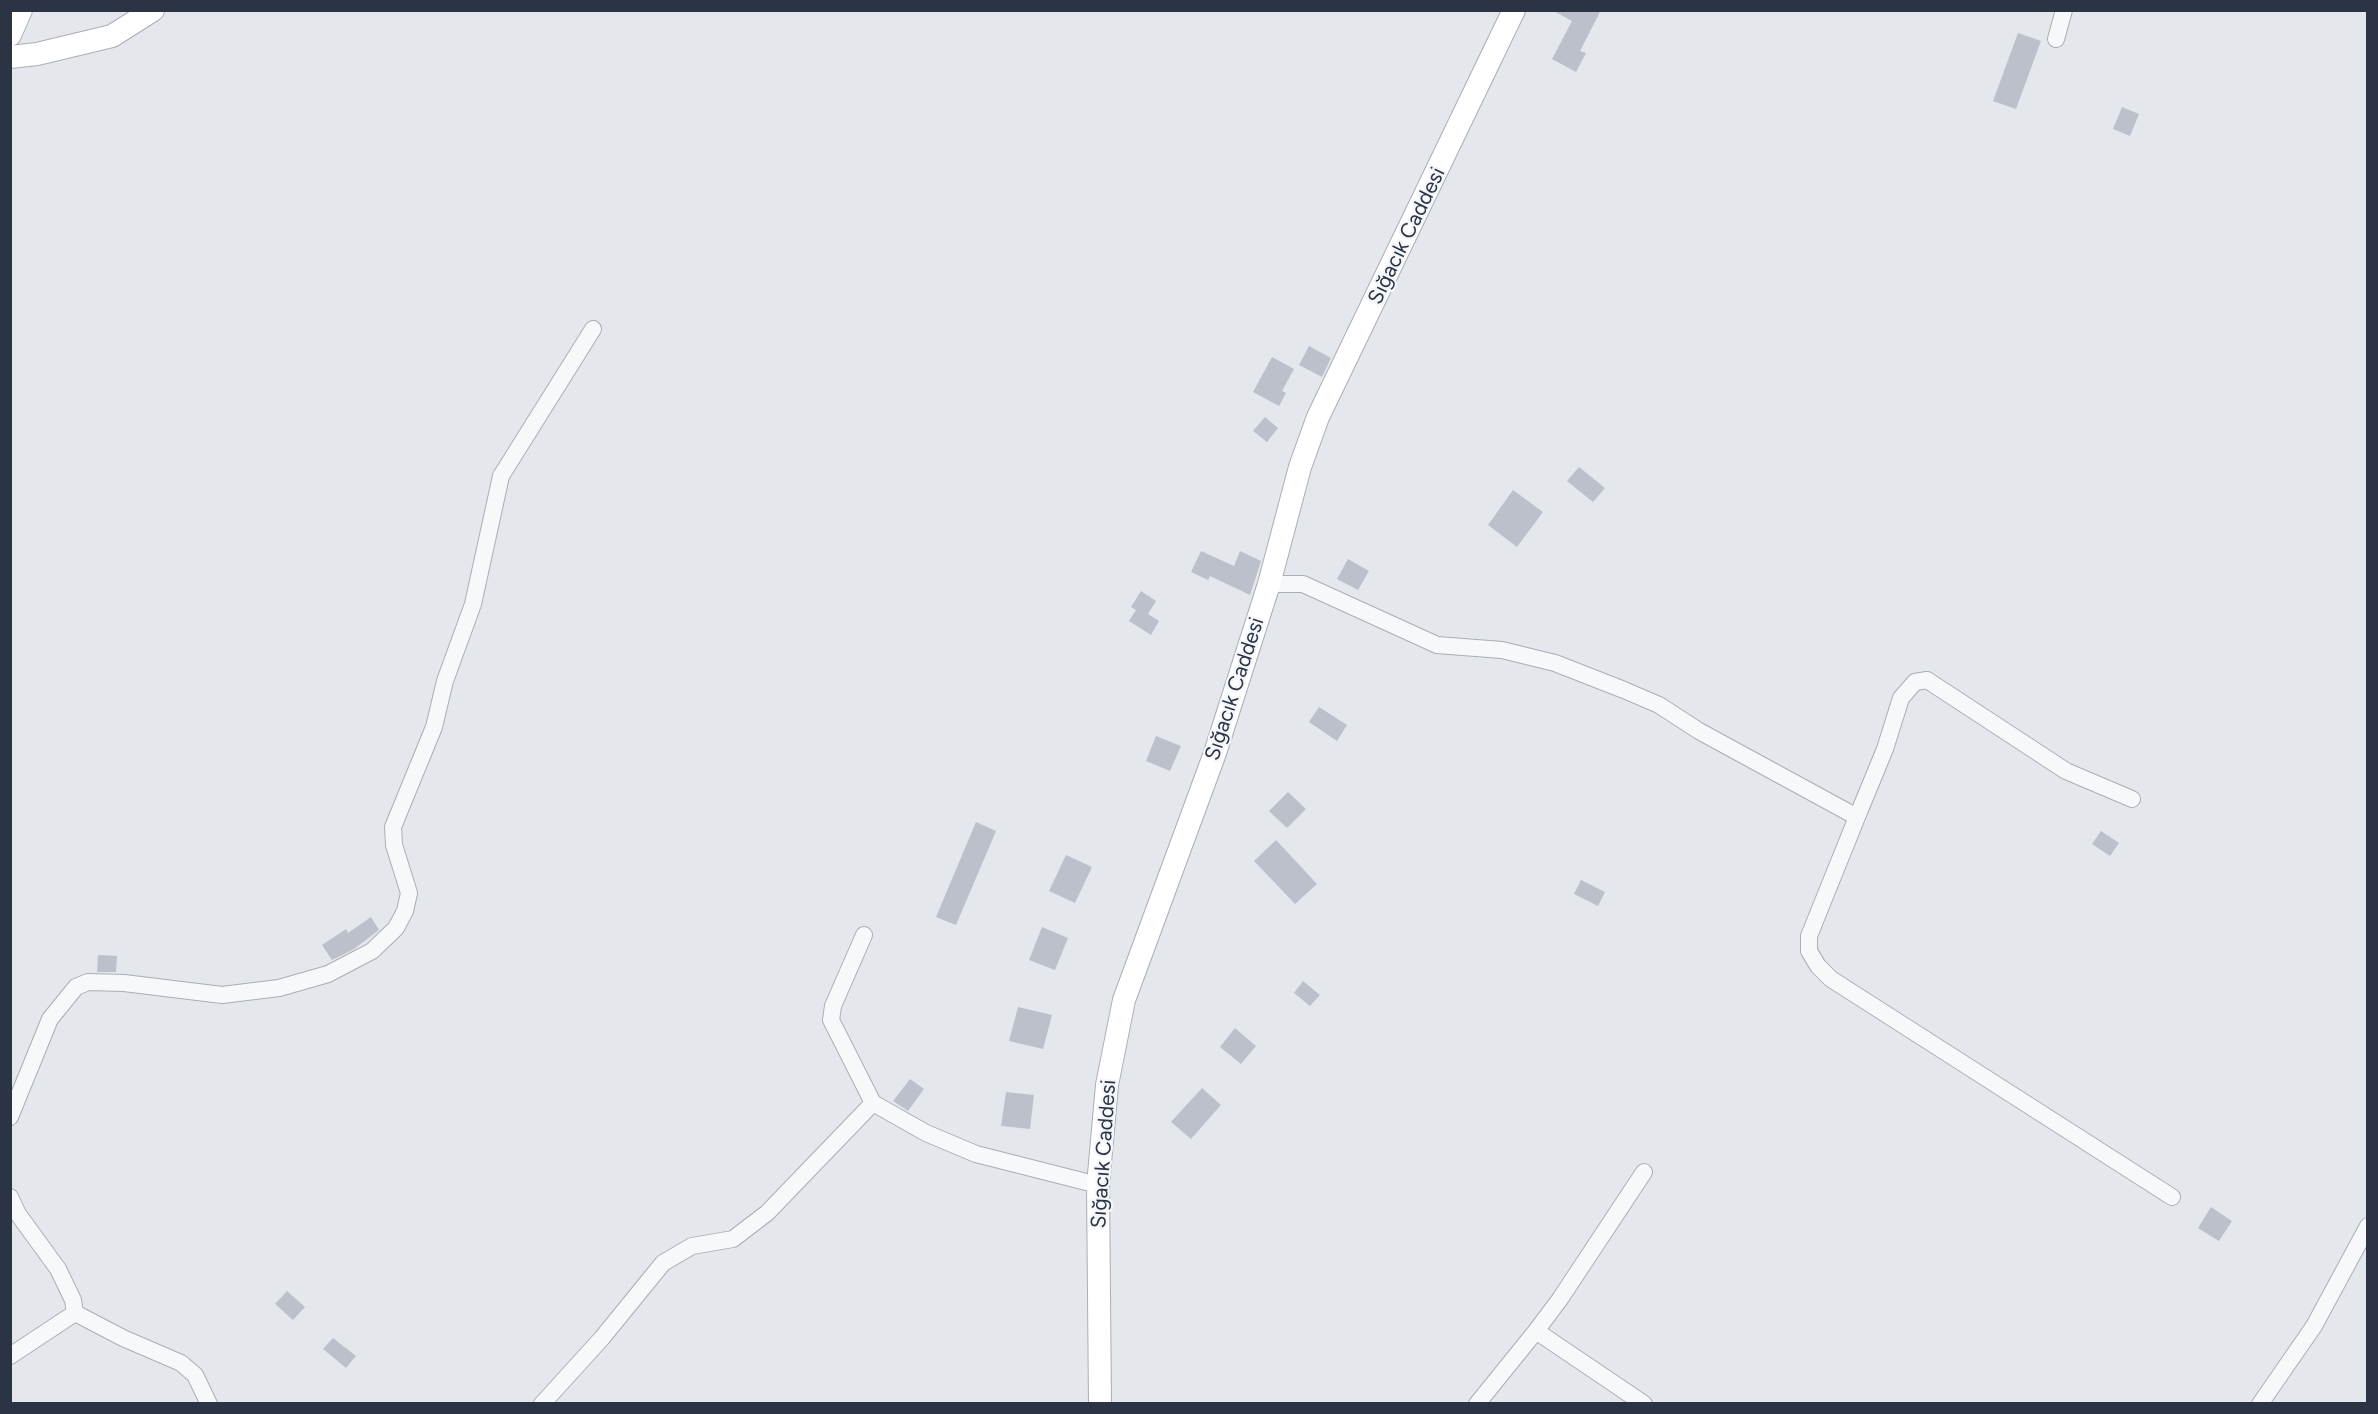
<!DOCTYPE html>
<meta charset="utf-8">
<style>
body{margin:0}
#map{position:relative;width:2378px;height:1414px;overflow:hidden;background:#e4e7ec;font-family:Figtree,sans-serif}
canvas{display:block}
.frame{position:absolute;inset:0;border:12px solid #2b3445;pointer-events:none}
</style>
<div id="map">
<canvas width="2378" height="1414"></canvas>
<div class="frame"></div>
</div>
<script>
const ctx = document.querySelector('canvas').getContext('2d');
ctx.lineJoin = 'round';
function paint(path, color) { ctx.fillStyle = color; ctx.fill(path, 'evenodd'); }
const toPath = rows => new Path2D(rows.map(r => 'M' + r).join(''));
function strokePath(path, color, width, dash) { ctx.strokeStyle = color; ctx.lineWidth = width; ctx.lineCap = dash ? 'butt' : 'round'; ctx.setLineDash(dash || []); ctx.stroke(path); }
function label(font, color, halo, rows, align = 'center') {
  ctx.font = font + ' Figtree,sans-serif'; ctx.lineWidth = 4.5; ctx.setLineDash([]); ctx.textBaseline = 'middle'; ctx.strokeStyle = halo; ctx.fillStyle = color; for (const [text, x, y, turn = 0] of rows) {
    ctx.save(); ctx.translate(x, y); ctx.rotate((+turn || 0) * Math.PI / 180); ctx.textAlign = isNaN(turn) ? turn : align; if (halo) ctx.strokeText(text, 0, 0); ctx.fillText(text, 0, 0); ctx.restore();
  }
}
paint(toPath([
 [1552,10,1601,10,1580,51,1586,53,1576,72,1552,59,1572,21],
 [2018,33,2041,41,2016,109,1993,101],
 [2122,107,2139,114,2130,136,2113,129],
 [1309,346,1331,358,1322,377,1299,365],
 [1272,357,1294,369,1282,391,1286,393,1279,406,1253,392],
 [1265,417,1278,428,1267,442,1253,431],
 [1579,467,1605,488,1593,502,1567,481],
 [1513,490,1543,512,1517,547,1488,525],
 [1201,551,1234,566,1240,551,1261,561,1250,595,1210,576,1208,580,1191,572],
 [1348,559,1369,571,1358,590,1337,579],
 [1141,591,1156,601,1148,614,1159,621,1151,635,1129,621,1136,610,1131,607],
 [1319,707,1347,725,1337,741,1309,722],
 [1156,736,1181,746,1170,771,1146,761],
 [1288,792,1306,809,1287,828,1269,811],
 [976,822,996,831,956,925,936,917],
 [2101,831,2119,843,2110,856,2092,844],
 [1276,840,1317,884,1295,904,1254,861],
 [1066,855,1092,867,1075,903,1049,891],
 [1581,880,1605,892,1598,906,1574,894],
 [371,917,379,930,354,949,332,960,322,945,346,929,348,933],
 [1042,927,1068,938,1055,970,1029,960],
 [98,955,117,956,116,972,97,972],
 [1303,981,1320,995,1310,1006,1294,993],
 [1018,1007,1052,1015,1043,1049,1009,1041],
 [1235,1028,1256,1046,1241,1064,1220,1047],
 [910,1079,924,1089,908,1111,893,1101],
 [1202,1088,1221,1105,1191,1139,1171,1122],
 [1006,1092,1034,1095,1030,1129,1001,1126],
 [2211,1207,2232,1221,2219,1241,2198,1228],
 [287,1291,305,1307,293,1320,275,1304],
 [333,1338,356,1356,346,1368,323,1349]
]), '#bbc0ca');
const street = toPath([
 [2056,39,2064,10],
 [1269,584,1303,584,1437,645,1502,650,1555,663,1624,690,1659,705,1699,731,1857,817,1809,936,1809,951,1818,966,1831,979,2172,1197],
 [1857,817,1885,749,1901,698,1915,682,1927,680,2066,771,2132,799],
 [864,935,833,1006,831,1020,873,1103,926,1133,976,1154,1098,1185],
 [10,1117,50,1019,76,987,88,982,124,983,222,995,279,988,328,974,372,951,396,928,405,911,409,893,394,845,393,827,434,727,445,681,473,604,501,476,593,329],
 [10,1197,18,1214,58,1269,73,1300,75,1313,123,1338,181,1363,195,1375,209,1404],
 [1536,1331,1560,1299,1644,1172],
 [10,1356,75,1313],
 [542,1404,602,1338,663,1263,692,1246,733,1239,767,1213,873,1103],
 [1477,1404,1536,1331,1644,1404],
 [2260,1404,2314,1326,2368,1226]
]);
const secondary = toPath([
 [10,35,21,10],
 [10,57,37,54,112,36,153,10],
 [1100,1404,1098,1185,1107,1085,1124,1000,1215,753,1269,584,1300,467,1318,417,1514,10]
]);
strokePath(street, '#a9aeb7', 18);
strokePath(secondary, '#a9aeb7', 24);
strokePath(street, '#f7f8fa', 16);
strokePath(secondary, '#fff', 22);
label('21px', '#2b3445', '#f4f6f9', [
 ["Sığacık Caddesi",1407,236,-64],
 ["Sığacık Caddesi",1235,689,-72],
 ["Sığacık Caddesi",1104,1154,-86]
]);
</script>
